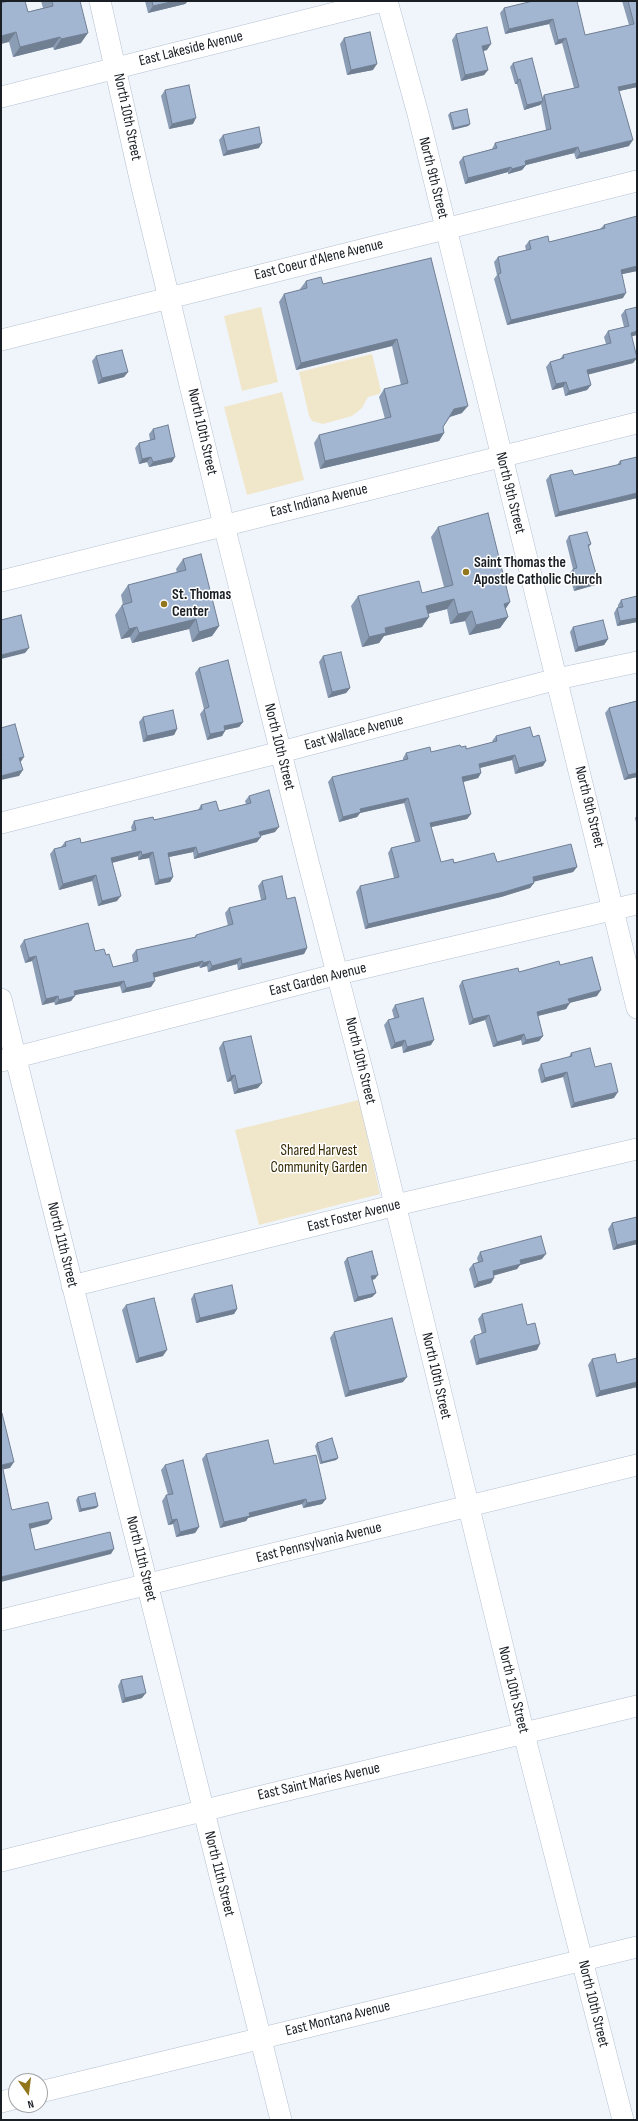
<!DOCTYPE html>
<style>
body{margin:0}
#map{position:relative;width:638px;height:2121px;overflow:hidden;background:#f0f5fc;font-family:"Sofia Sans Condensed",sans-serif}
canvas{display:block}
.frame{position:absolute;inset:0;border:2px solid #1a1f25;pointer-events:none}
.north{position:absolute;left:8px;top:2073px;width:40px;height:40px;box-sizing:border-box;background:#fff;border:1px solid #a3a5a8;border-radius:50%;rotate:166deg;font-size:11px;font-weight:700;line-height:16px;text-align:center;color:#1a1f25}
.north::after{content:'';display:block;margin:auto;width:14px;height:18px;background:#91761c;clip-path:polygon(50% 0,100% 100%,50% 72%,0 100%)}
</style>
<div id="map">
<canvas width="638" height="2121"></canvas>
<div class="frame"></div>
<div class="north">N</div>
</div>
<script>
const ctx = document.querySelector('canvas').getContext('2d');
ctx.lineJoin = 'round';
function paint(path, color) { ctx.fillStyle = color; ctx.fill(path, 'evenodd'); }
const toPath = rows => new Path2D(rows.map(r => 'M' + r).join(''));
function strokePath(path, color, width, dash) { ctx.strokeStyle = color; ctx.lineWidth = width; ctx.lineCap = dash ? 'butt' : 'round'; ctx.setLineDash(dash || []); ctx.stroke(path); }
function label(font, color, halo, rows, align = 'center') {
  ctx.font = font + ' "Sofia Sans Condensed",sans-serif'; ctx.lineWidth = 3; ctx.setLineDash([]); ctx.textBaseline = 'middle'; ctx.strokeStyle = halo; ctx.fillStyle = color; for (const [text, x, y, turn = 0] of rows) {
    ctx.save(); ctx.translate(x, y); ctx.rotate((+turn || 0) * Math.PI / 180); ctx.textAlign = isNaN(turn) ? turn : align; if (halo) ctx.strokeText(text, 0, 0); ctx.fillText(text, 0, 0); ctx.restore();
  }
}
paint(toPath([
 [261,307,278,382,242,391,224,316],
 [372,354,381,391,379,394,368,397,362,408,352,416,323,424,312,421,309,416,299,372],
 [282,392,304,480,247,495,224,407],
 [359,1100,380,1194,259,1225,235,1130]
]), '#f0e6ca');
const minor = toPath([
 [100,1,141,183,224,525,309,865,368,1093,524,1734,623,2120],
 [387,1,418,114,637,1008],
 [1,97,382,1],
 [1,340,637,181],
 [1,581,637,423],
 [1,823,281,752,557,679,637,662],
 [1,999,281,2120],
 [1,1061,338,974,637,904],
 [72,1286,396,1205,637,1149],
 [1,1620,637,1465],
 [1,1861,250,1799,637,1706],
 [40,2092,637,1947],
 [1,2102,16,2098]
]);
strokePath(minor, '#b4c0d1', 22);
strokePath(minor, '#fff', 21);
paint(toPath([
 [41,1,80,1,81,43,54,50,53,47,13,57,9,42,28,12,43,8],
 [145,1,188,1,185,4,148,13],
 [533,1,585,35,629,25,622,1,637,1,637,87,619,91,629,146,576,159,574,153,526,165,522,170,508,174,508,172,465,184,459,162,463,157,492,149,495,143,546,130,541,104,540,105,524,110,517,84,515,84,510,67,513,63,542,98,544,95,574,88,562,43,555,45,549,24,505,34,500,13,504,8],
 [456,34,487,50,483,51,488,70,484,75,461,81,452,40],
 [344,38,373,70,347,75,340,44],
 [165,90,193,124,169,129,161,96],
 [450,113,470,124,468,126,452,130,448,115],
 [223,135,259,148,223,156,219,140],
 [604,225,637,271,622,274,623,298,507,325,494,279,497,275,494,262,498,257,526,250,525,246,529,241,549,242,600,229],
 [431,258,462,413,450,417,443,427,444,433,439,441,320,469,314,443,319,435,385,419,379,397,384,389,401,385,392,346,296,370,279,302,284,294,300,290,300,289,306,281,323,284],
 [625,310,637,358,633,363,588,374,591,385,587,390,565,396,563,387,552,390,546,367,550,362,560,359,563,355,606,344,604,337,608,331,624,327,621,315],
 [96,356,128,372,124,377,98,384,92,361],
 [153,429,172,462,149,467,147,462,139,464,135,448,139,443,150,440,149,434],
 [637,457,637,498,555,517,546,480,550,475,574,475,617,465,620,461],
 [438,527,510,602,505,609,508,617,500,628,469,635,465,621,450,624,447,609,428,614,422,627,384,636,379,643,362,647,351,606,358,596,422,593,444,587,431,537],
 [569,536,591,544,589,547,595,585,574,591,569,574,573,569,566,541],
 [183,559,219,626,212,636,192,642,189,629,132,643,130,637,121,639,115,615,122,605,123,605,121,595,128,585,177,573,176,569],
 [621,600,637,622,617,626,614,613,617,608,618,608,618,605],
 [573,627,608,639,604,645,575,652,570,632],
 [323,656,350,688,346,693,328,698,319,662],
 [199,668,243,722,239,727,225,730,222,736,207,740,200,714,204,709,195,673],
 [637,700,637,777,624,780,605,713,609,708,636,701],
 [143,717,177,729,174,735,143,742,139,722],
 [496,736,533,737,543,766,515,774,512,760,480,768,481,773,478,778,463,782,471,814,467,819,431,827,441,862,497,862,577,867,573,872,534,881,534,883,530,888,501,897,365,929,356,892,360,886,394,878,388,853,391,848,415,842,404,803,360,813,357,817,339,822,328,782,332,777,403,760,403,758,406,753,431,752,461,747,466,749,493,742,492,741],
 [249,796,275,832,260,836,257,842,194,859,193,852,169,857,173,877,170,882,155,885,149,858,138,860,138,856,112,863,117,901,98,906,92,881,59,890,50,854,54,849,61,847,65,842,81,843,132,831,131,827,134,821,154,820,198,810,201,805,219,811,246,804,245,801],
 [637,815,637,826,635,818],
 [262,881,287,899,307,948,304,954,238,970,237,964,208,972,207,966,200,968,199,966,154,977,151,987,122,993,120,986,75,995,71,1001,55,1005,54,1002,42,1005,32,961,25,963,20,946,24,940,95,951,106,955,113,967,133,962,132,955,136,950,194,938,196,935,228,926,225,913,229,908,261,900,258,886],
 [560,965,597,996,569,1003,566,1009,538,1016,543,1036,539,1041,522,1045,521,1040,493,1047,485,1020,469,1025,459,986,462,981],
 [395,1005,431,1045,403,1053,402,1046,391,1049,384,1025,388,1020,394,1018,392,1010],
 [223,1042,258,1088,234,1094,231,1081,227,1082,219,1048],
 [571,1053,595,1067,614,1098,571,1108,563,1077,541,1083,538,1070,541,1064,569,1057],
 [637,1217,637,1244,613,1250,608,1229,612,1223],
 [480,1252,542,1259,520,1265,517,1269,494,1275,494,1278,491,1283,474,1288,469,1269,473,1264,478,1262,477,1258],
 [347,1258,375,1279,372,1280,376,1293,372,1297,354,1302,344,1262],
 [194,1294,237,1309,234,1314,196,1323,191,1299],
 [126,1305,163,1356,136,1363,122,1310],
 [482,1314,527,1325,537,1350,476,1365,470,1341,474,1336,482,1334,478,1319],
 [334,1332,403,1382,345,1397,330,1338],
 [637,1358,637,1387,596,1397,588,1365,592,1359,617,1363],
 [317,1443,338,1458,336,1460,320,1464,315,1446],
 [206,1454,274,1464,326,1499,322,1504,303,1508,302,1504,248,1518,246,1521,220,1528,202,1459],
 [165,1465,199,1527,195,1533,176,1537,173,1524,168,1525,162,1501,166,1495,168,1495,161,1470],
 [78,1497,98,1506,96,1508,79,1512,76,1500],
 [121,1680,142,1698,122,1703,118,1686]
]), '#8b9db5');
paint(toPath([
 [175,1,188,1,185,4,148,13,153,6],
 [553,19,549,24,505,34,509,29],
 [16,32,9,42,1,44,1,36],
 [88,33,81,43,54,50,61,39],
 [60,37,53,47,13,57,20,47],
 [566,38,562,43,555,45,558,40],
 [491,44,487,50,478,52,482,46],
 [377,64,373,70,347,75,351,70],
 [488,70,484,75,461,81,465,75],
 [520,79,517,84,515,84,518,80],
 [637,83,637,87,615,92,618,87],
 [543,101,540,105,524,110,527,105],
 [196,118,193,124,169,129,172,124],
 [470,124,468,126,452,130,454,128],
 [633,140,629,146,576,159,580,153],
 [262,143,259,148,223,156,227,151],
 [578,147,574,153,526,165,522,170,508,174,512,169,525,161],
 [511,167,508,172,465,184,468,178],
 [637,266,637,271,618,275,621,270],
 [626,293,623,298,507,325,511,320],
 [637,331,637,335,627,338,631,333],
 [397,339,392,346,296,370,301,363],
 [637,358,633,363,583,376,587,370],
 [128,372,124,377,98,384,102,378],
 [566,382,563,387,552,390,556,384],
 [591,385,587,390,565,396,569,391],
 [468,406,462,413,449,417,454,409],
 [444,433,439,441,320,469,325,461],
 [151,457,147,462,139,464,142,459],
 [175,457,172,462,149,467,153,462],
 [637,493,637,498,555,517,559,512],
 [598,581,595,585,574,591,577,587],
 [454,599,447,609,419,616,426,606],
 [510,602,503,613,504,604],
 [472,611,465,621,450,624,458,614],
 [429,617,422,627,384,636,379,643,362,647,369,637,385,628],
 [508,617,500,628,469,635,476,625],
 [637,618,637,622,617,626,620,621],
 [196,619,189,629,132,643,139,633],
 [219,626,212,636,192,642,199,632],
 [137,627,130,637,121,639,129,629],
 [608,639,604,645,575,652,578,647],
 [29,648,25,653,1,659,1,655],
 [350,688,346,693,328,698,332,692],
 [243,722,239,727,220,731,224,726],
 [177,729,174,735,143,742,147,736],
 [225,731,222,736,207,740,210,734],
 [515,755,512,760,475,769,479,764],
 [24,757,20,763,19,758],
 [546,761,543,766,515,774,519,768],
 [23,770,19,776,1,780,1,776],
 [481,773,478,778,459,783,462,777],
 [637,773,637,777,624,780,628,775],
 [408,798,404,803,360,813,357,817,339,822,343,817,360,809],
 [471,814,467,819,427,828,430,823],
 [279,827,275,832,256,837,259,832],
 [261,837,257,842,194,859,198,854],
 [196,847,193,852,164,858,168,853],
 [141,851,138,856,107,864,111,858],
 [153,852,149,858,138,860,142,855],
 [577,867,573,872,529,883,533,877],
 [96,875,92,881,59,890,63,884],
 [173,877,170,882,155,885,159,880],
 [534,883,530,888,501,897,365,929,368,924],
 [121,896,117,901,98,906,102,901],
 [307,948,304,954,238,970,242,964],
 [36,956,32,961,25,963,29,958],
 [241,958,237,964,208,972,212,966],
 [203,961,199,966,149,979,153,973],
 [210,961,207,966,200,968,203,963],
 [124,981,120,986,70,996,74,991],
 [155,981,151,987,122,993,126,988],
 [601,990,597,996,565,1004,568,999],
 [58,996,54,1002,42,1005,46,999],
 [75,996,71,1001,55,1005,59,1000],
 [570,1003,566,1009,533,1017,537,1012],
 [489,1015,485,1020,469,1025,473,1019],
 [524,1034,521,1040,493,1047,497,1042],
 [543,1036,539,1041,522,1045,526,1040],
 [405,1040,402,1046,391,1049,395,1043],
 [434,1040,431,1045,403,1053,407,1047],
 [567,1072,563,1077,541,1083,545,1078],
 [235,1075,231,1081,227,1082,231,1076],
 [262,1083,258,1088,234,1094,238,1089],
 [618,1092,614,1098,571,1108,574,1103],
 [637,1240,637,1244,613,1250,617,1245],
 [546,1254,542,1259,520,1265,517,1269,489,1277,493,1271,520,1260],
 [378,1275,375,1279,368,1281,371,1276],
 [494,1278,491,1283,474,1288,478,1282],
 [376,1293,372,1297,354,1302,358,1297],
 [237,1309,234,1314,196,1323,200,1318],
 [540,1344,537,1350,476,1365,479,1359],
 [167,1350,163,1356,136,1363,139,1358],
 [407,1377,403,1382,345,1397,349,1391],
 [637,1382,637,1387,596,1397,600,1391],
 [338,1458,336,1460,320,1464,322,1462],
 [14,1462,10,1468,1,1470,2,1465],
 [306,1499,302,1504,248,1518,246,1521,220,1528,224,1522,249,1513],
 [326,1499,322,1504,303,1508,307,1503],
 [98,1506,96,1508,79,1512,81,1509],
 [52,1519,48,1524,26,1530,29,1524],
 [177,1519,173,1524,168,1525,172,1520],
 [199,1527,195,1533,176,1537,180,1532],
 [114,1549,111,1554,1,1582,1,1577],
 [146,1693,142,1698,122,1703,125,1698]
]), '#717f93');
const building = toPath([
 [9,1,25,1,28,12,53,6,52,1,80,1,88,33,61,39,60,37,20,47,16,32,1,36,1,3,9,1],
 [152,1,175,1,153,6,152,1],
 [533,1,577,1,585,35,634,24,628,1,637,1,637,83,618,87,633,140,580,153,578,147,525,161,526,165,512,169,511,167,468,178,463,157,497,148,495,143,551,129,544,95,579,87,566,38,558,40,553,19,509,29,504,8,533,1],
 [487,27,491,44,482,46,488,70,465,75,456,34,487,27],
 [370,32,377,64,351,70,344,38,370,32],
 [532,58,543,101,527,105,520,79,518,80,513,63,532,58],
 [189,85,196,118,172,124,165,90,189,85],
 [467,109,470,124,454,128,450,113,467,109],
 [259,127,262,143,227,151,223,135,259,127],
 [637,216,637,266,621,270,626,293,511,320,498,274,501,273,498,257,531,249,529,241,548,236,549,242,605,228,604,225,637,216],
 [431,258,468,406,454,409,443,427,444,433,325,461,319,435,391,417,384,389,408,383,397,339,301,363,284,294,307,288,306,281,321,277,323,284,431,258],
 [637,307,637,331,631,333,637,358,587,370,591,385,569,391,566,382,556,384,550,362,564,358,563,355,611,343,608,331,629,326,625,310,637,307],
 [122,350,128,372,102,378,96,356,122,350],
 [168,425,175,457,153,462,151,457,142,459,139,443,155,439,153,429,168,425],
 [637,457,637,493,559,512,550,475,572,470,574,475,621,464,620,461,637,457],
 [488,513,510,602,504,604,508,617,476,625,472,611,458,614,454,599,426,606,429,617,385,628,386,633,369,637,358,596,419,581,422,593,453,585,438,527,488,513],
 [587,532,591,544,588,545,598,581,577,587,573,569,577,568,569,536,587,532],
 [201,554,219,626,199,632,196,619,139,633,137,627,129,629,122,605,132,602,128,585,186,570,183,559,201,554],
 [637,596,637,618,620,621,617,608,623,607,621,600,637,596],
 [21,615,29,648,1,655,1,620,21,615],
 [603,620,608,639,578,647,573,627,603,620],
 [341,652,350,688,332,692,323,656,341,652],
 [228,660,243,722,224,726,225,731,210,734,204,709,209,707,199,668,228,660],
 [637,701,637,773,628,775,609,708,637,701],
 [173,710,177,729,147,736,143,717,173,710],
 [15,724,24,757,19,758,23,770,1,776,1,756,2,755,1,753,1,728,15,724],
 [530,727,533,737,539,735,546,761,519,768,515,755,479,764,481,773,462,777,471,814,430,823,441,862,453,859,454,863,494,853,497,862,571,844,577,867,533,877,534,883,504,892,368,924,360,886,399,877,391,848,420,841,408,798,360,809,361,812,343,817,332,777,408,759,406,753,430,747,431,752,460,745,461,747,466,746,466,749,497,741,496,736,530,727],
 [269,790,279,827,259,832,261,837,198,854,196,847,168,853,173,877,159,880,153,852,142,855,141,851,111,858,121,896,102,901,96,875,63,884,54,849,66,846,65,842,80,838,81,843,136,830,134,821,153,817,154,820,202,809,201,805,216,801,219,811,251,803,249,796,269,790],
 [282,876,287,899,295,897,307,948,242,964,241,958,212,966,210,961,203,963,203,961,153,973,155,981,126,988,124,981,74,991,75,996,59,1000,58,996,46,999,36,956,29,958,24,940,88,923,95,951,104,949,106,955,109,954,113,967,138,961,136,950,196,937,196,935,233,924,229,908,266,899,262,881,282,876],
 [592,957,601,990,568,999,570,1003,537,1012,543,1036,526,1040,524,1034,497,1042,489,1015,473,1019,462,981,518,968,519,972,559,961,560,965,592,957],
 [423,998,434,1040,407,1047,405,1040,395,1043,388,1020,399,1017,395,1005,423,998],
 [251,1036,262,1083,238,1089,235,1075,231,1076,223,1042,251,1036],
 [590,1048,595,1067,611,1063,618,1092,574,1103,567,1072,545,1078,541,1064,572,1056,571,1053,590,1048],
 [637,1217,637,1240,617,1245,612,1223,637,1217],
 [541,1236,546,1254,520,1260,521,1264,493,1271,494,1278,478,1282,473,1264,483,1261,480,1252,541,1236],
 [372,1251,378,1275,371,1276,376,1293,358,1297,347,1258,372,1251],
 [232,1285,237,1309,200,1318,194,1294,232,1285],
 [154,1298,167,1350,139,1358,126,1305,154,1298],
 [522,1304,527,1325,535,1323,540,1344,479,1359,474,1336,486,1332,482,1314,522,1304],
 [392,1318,407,1377,349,1391,334,1332,392,1318],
 [615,1354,617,1363,637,1358,637,1382,600,1391,592,1359,615,1354],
 [1,1413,2,1413,14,1462,2,1465,11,1507,12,1510,48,1502,52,1519,29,1524,35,1550,110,1532,114,1549,1,1577,1,1413],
 [332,1438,338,1458,322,1462,317,1443,332,1438],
 [268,1440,274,1464,316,1455,326,1499,307,1503,306,1499,249,1513,250,1516,224,1522,206,1454,268,1440],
 [183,1460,199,1527,180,1532,177,1519,172,1520,166,1495,173,1494,165,1465,183,1460],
 [95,1493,98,1506,81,1509,78,1497,95,1493],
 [142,1676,146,1693,125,1698,121,1680,142,1676]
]);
paint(building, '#a2b6d2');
strokePath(building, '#717f93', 1);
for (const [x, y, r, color] of [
 [466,572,4,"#91761c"],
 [164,604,4,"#91761c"]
]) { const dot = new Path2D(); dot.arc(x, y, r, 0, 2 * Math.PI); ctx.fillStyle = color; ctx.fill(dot); strokePath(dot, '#fff', 1.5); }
label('15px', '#1a1f25', '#fff', [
 ["East Lakeside Avenue",191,49,-14],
 ["North 10th Street",127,117,78],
 ["North 9th Street",433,178,76],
 ["East Coeur d'Alene Avenue",319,260,-14],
 ["North 10th Street",202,432,77],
 ["North 9th Street",510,493,76],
 ["East Indiana Avenue",319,501,-14],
 ["East Wallace Avenue",354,733,-15],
 ["North 10th Street",279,747,76],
 ["North 9th Street",589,807,76],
 ["East Garden Avenue",318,980,-14],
 ["North 10th Street",360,1061,76],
 ["East Foster Avenue",354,1216,-14],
 ["North 11th Street",62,1245,76],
 ["North 10th Street",436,1376,77],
 ["East Pennsylvania Avenue",319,1543,-14],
 ["North 11th Street",141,1559,76],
 ["North 10th Street",513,1690,76],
 ["East Saint Maries Avenue",319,1782,-13],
 ["North 11th Street",219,1874,76],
 ["North 10th Street",593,2004,76],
 ["East Montana Avenue",338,2019,-14]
]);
label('bold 15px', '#1a1f25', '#fff', [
 ["Saint Thomas the",474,563],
 ["Apostle Catholic Church",474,580],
 ["St. Thomas",172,595],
 ["Center",172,612]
], 'left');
label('15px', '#352800', '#fff', [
 ["Shared Harvest",319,1151],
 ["Community Garden",319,1168]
]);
</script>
